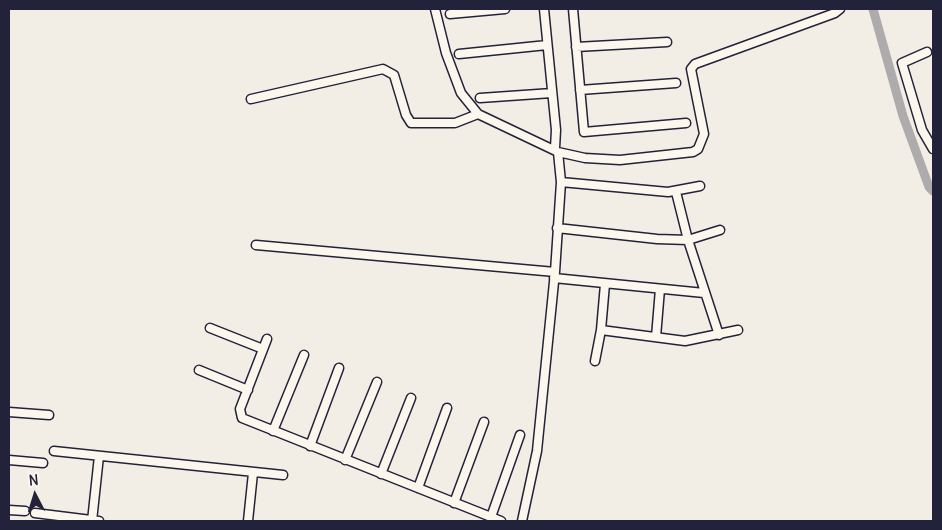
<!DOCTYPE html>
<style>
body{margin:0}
#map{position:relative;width:942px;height:530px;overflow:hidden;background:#f2eee5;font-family:Delius,sans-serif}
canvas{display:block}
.frame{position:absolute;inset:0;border:10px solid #22223b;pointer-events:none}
.north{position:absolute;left:10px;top:470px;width:50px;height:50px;-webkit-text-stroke:4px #fbf7ec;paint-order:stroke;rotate:355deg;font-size:14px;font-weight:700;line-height:20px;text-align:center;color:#22223b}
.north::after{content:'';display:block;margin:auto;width:18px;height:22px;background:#22223b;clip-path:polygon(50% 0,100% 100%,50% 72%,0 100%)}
</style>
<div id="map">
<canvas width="942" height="530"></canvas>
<div class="frame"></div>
<div class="north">N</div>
</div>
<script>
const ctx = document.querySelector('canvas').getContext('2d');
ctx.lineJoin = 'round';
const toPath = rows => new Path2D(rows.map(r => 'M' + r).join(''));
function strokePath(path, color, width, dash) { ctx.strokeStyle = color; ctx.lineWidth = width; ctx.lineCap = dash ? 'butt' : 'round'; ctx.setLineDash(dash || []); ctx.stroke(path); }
strokePath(toPath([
 [873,9,903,116,929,187,933,191]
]), '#aeabad', 9);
const minor = toPath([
 [435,9,446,53,461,93,478,114,558,152,585,158,620,160,693,152,698,149,704,134,691,69,695,64,835,13,840,9],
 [544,9,556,130,555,148],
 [573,9,584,132,686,123],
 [450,14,505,9],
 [576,47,667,42],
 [927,52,902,63,922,130,933,149],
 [459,54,547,45],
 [580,90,676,83],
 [480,98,552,93],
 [251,99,383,69,394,75,406,115,411,123,455,123,478,114],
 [561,182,668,192,700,186],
 [676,192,688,240,719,335],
 [557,228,657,239,688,240,720,230],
 [256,245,555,272],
 [554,278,704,293],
 [210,328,263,349],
 [601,330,685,341,738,330],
 [656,337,660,289],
 [267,339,240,409,242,418,501,521],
 [595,361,601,330,605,284],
 [199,370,248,390],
 [9,412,49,415],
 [273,431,304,355],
 [310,446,339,368],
 [54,451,283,475],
 [9,460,43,463],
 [345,460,377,382],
 [381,474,411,398],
 [418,488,447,408],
 [454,503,484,422],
 [9,510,25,511],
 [35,513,99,521],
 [491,517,520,435],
 [92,521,99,456],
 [248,521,253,473],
 [522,521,537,451,555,272,561,182,558,152]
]);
strokePath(minor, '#22223b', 11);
strokePath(minor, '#fbf7ec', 8);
</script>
